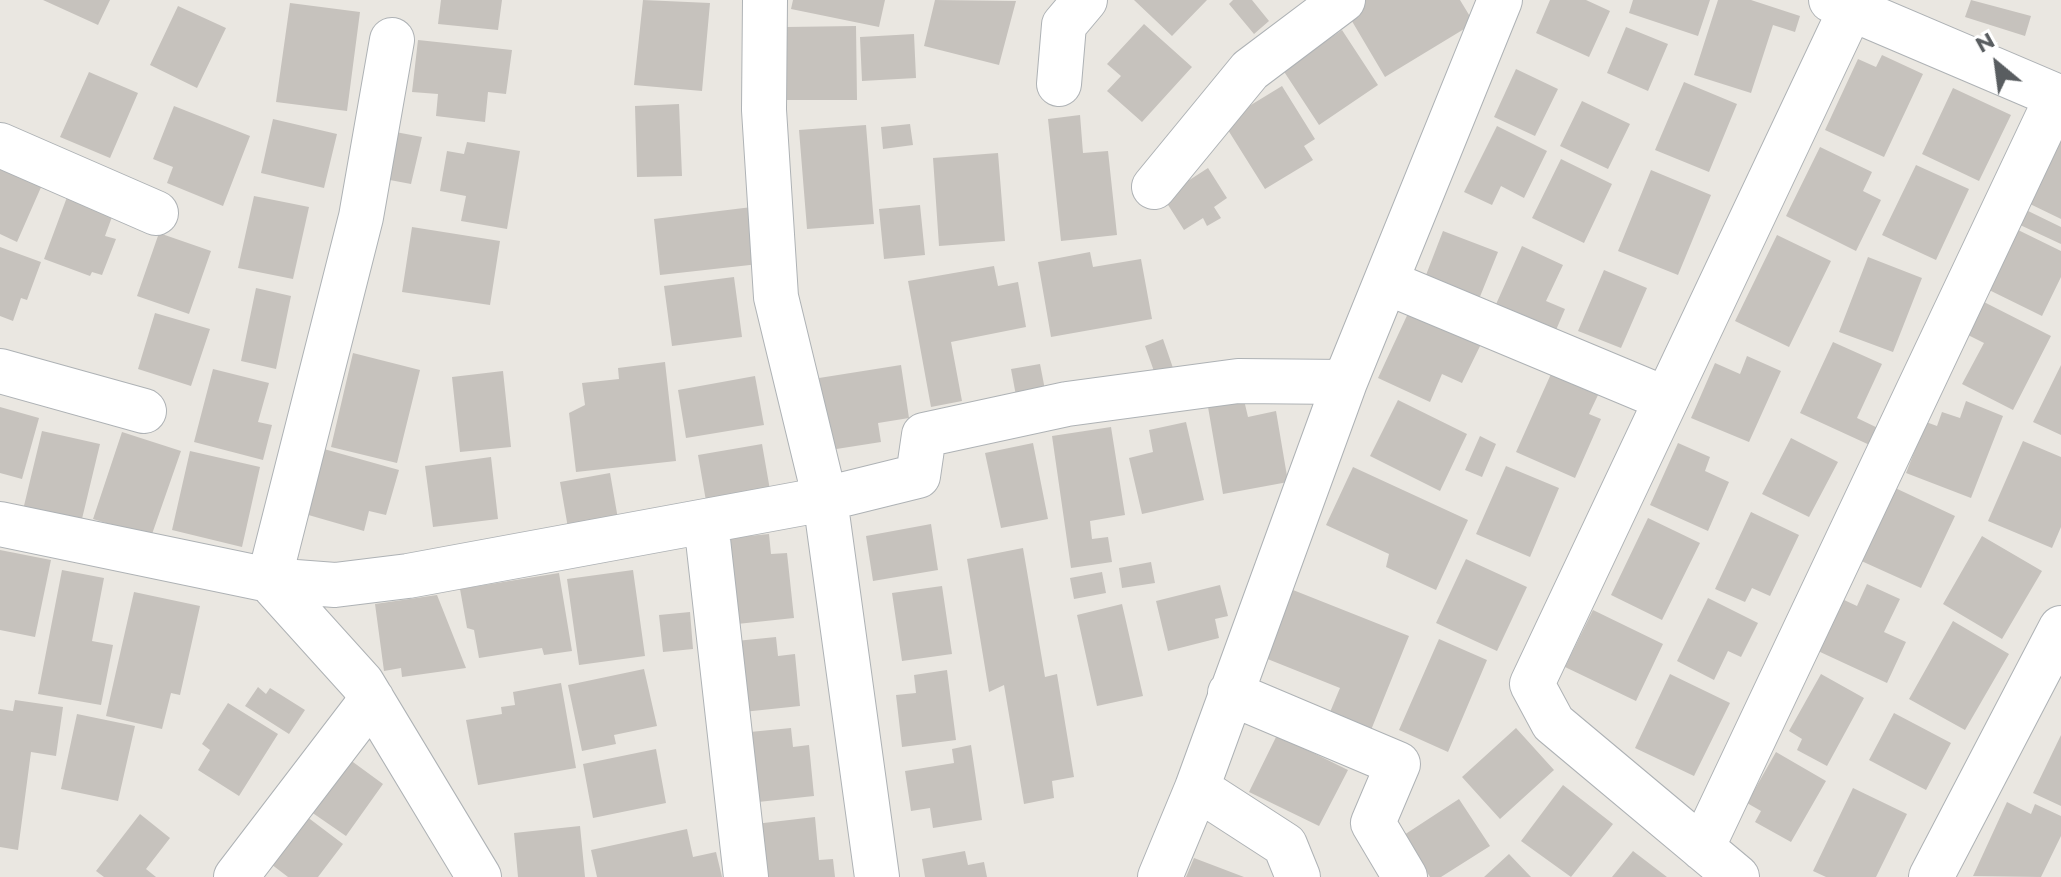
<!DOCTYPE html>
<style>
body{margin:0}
#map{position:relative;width:2061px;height:877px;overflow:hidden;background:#eae7e1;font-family:Montserrat,sans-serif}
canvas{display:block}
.north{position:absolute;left:1957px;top:24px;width:80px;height:80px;-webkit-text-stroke:6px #fff;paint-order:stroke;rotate:331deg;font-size:22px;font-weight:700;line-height:32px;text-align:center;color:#595d60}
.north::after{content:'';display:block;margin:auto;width:28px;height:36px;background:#595d60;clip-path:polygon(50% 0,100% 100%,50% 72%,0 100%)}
</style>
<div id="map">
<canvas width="2061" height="877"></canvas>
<div class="north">N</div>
</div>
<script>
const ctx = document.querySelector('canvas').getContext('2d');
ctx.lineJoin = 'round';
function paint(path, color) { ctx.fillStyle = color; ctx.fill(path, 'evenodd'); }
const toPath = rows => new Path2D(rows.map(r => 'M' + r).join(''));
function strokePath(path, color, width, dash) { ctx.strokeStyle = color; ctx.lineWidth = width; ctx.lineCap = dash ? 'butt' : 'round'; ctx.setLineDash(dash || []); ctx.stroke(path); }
paint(toPath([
 [43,0,110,0,98,25],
 [441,0,502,0,498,30,438,24],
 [643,0,710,3,702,91,634,85],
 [793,0,885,0,879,27,791,9],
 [935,0,1016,1,999,65,924,46],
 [1134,0,1207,0,1172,36],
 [1233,0,1252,0,1269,21,1254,34,1229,4],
 [1354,0,1460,0,1474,23,1385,77,1343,6],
 [1550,0,1586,0,1610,11,1589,57,1536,33],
 [1633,0,1710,0,1698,36,1629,13],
 [1718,0,1751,0,1800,16,1795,32,1773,25,1751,93,1694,75],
 [1971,0,2031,16,2025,36,1965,17],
 [290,3,360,12,347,111,276,102],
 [178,6,226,28,197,88,150,65],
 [1144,24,1192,67,1142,122,1107,91,1121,76,1107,64],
 [856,26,857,100,787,100,787,27],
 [1626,27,1668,44,1648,91,1607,73],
 [1342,30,1378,85,1319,125,1283,70],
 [914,34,916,78,862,81,860,37],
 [418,40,512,50,506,94,488,92,485,122,436,116,438,94,412,92],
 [1882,55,1923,74,1884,157,1825,130,1858,59,1876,67],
 [1516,69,1558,89,1535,136,1494,117],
 [89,72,138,93,110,158,60,137],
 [1684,82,1737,104,1709,172,1655,150],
 [1282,86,1315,139,1304,146,1313,160,1265,189,1223,122],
 [1953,88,2011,115,1979,181,1922,154],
 [1582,101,1630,124,1608,169,1560,146],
 [679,104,682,176,637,177,635,106],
 [174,106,250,136,223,206,167,183,173,167,153,159],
 [1080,115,1083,153,1108,151,1117,235,1061,241,1048,119],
 [273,119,337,134,324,188,261,173],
 [910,124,913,145,883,149,881,127],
 [866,125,874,224,807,229,799,130],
 [1497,126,1547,151,1524,198,1501,186,1492,205,1464,192],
 [385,130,422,137,411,184,374,177],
 [2061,139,2061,219,2028,203],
 [467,142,520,151,507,229,461,221,466,196,440,191,447,151,464,154],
 [1820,147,1872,172,1863,191,1881,200,1856,251,1786,216],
 [998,153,1005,241,939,246,933,158],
 [1561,159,1612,184,1584,243,1532,218],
 [1916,165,1969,189,1936,260,1882,235],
 [0,167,42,185,17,242,0,234],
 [1208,168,1227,198,1214,207,1221,218,1207,226,1203,218,1184,230,1163,197],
 [1651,170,1711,195,1678,275,1618,251],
 [70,189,116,206,105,236,116,239,102,275,92,272,90,276,44,259],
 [254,196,309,207,293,279,238,268],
 [920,205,925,255,884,259,879,209],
 [752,207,759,264,660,275,654,219],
 [2024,209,2061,227,2061,244,2018,224],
 [412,227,500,241,490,305,402,292],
 [2014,228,2061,251,2061,277,2042,316,1985,288],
 [1443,231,1498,252,1475,309,1421,288],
 [159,233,211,251,189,314,137,296],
 [1777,235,1831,261,1789,347,1735,321],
 [1522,246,1563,265,1546,301,1565,309,1553,337,1493,311],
 [0,247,41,262,27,300,21,298,13,321,0,316],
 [1090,252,1093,267,1141,259,1152,319,1051,337,1038,262],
 [1868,257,1922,278,1893,352,1839,332],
 [994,266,998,286,1018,282,1026,327,951,342,962,401,931,407,908,281],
 [1604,270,1647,288,1621,348,1578,331],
 [734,277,742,337,672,346,664,286],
 [256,288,291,296,276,369,241,361],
 [1980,300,2051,336,2013,410,1962,384,1984,343,1964,333],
 [1411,307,1483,340,1462,383,1442,374,1430,402,1378,378],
 [155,313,210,329,191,386,138,369],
 [1163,339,1173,368,1155,374,1145,346],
 [1833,342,1882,364,1857,418,1882,430,1874,447,1800,413],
 [353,353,420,370,397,463,331,447],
 [1747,356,1781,371,1749,442,1691,418,1715,363,1740,374],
 [665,362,676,461,576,472,569,413,585,405,582,383,619,379,618,368],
 [1040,364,1046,395,1017,401,1011,369],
 [901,365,909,418,878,423,881,442,830,450,819,378],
 [2061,365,2061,435,2033,422],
 [213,369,269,383,258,422,272,425,263,460,194,442],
 [503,371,511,447,460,452,452,377],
 [1551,374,1598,395,1589,414,1601,419,1575,478,1516,452],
 [755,376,764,425,686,438,678,390],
 [1244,400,1248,417,1276,411,1288,482,1223,494,1208,407],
 [1398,400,1467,434,1440,491,1370,456],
 [1966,401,2003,416,1971,498,1906,473,1926,422,1937,426,1942,412,1960,418],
 [0,407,39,418,22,479,0,473],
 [1186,422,1204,500,1142,514,1129,458,1153,452,1149,430],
 [1111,427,1125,515,1090,521,1092,539,1108,537,1112,562,1071,568,1052,436],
 [42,431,100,444,81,523,23,510],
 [122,432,181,451,151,537,93,519],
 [1480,436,1496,444,1482,477,1465,470],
 [1791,438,1838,462,1809,517,1762,494],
 [2023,441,2061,457,2061,527,2052,548,1988,521],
 [1033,443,1048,519,1001,528,985,453],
 [1678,443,1710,457,1705,471,1729,482,1708,531,1650,505],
 [762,444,770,490,706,501,698,455],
 [324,449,399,470,386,515,369,511,364,531,305,514],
 [190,451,260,467,242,547,172,530],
 [491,457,498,519,433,527,425,466],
 [1506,466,1559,488,1530,557,1476,534],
 [1353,467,1468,520,1436,590,1386,567,1389,554,1326,525],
 [610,473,618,519,568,528,560,482],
 [1891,486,1955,516,1921,588,1857,559],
 [1751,512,1799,535,1770,596,1752,588,1745,602,1715,589],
 [1648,518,1700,543,1662,620,1611,595],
 [931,524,938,570,873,581,866,536],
 [769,534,771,554,787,553,794,618,737,624,728,538],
 [1982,536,2042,571,2002,639,1943,604],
 [1023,548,1045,677,1057,674,1074,777,1052,781,1054,798,1024,804,1004,685,989,692,967,559],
 [0,550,51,560,35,637,0,630],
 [1466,559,1527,587,1497,651,1436,623],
 [1151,562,1155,583,1122,588,1119,568],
 [62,570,104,578,92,641,113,645,101,705,38,694],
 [633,570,645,656,579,665,567,579],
 [1102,572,1106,593,1074,599,1070,578],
 [559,573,572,651,544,655,542,648,479,658,474,630,467,628,460,589],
 [1867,584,1900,599,1884,632,1906,642,1887,683,1818,651,1842,599,1857,606],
 [1220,585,1228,616,1215,619,1219,638,1168,651,1156,601],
 [942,586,952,654,902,661,892,593],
 [1293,590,1409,636,1369,735,1328,717,1340,688,1265,658],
 [134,592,200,606,180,695,171,693,162,729,106,716],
 [437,595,466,668,402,677,401,668,384,671,375,604],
 [1708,598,1758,623,1741,657,1728,651,1714,680,1677,661],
 [1122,604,1143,696,1097,706,1077,615],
 [1593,610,1663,644,1636,701,1565,667],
 [690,612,693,649,663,652,659,615],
 [1953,621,2009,654,1965,730,1909,699],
 [776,637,778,656,795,654,800,706,743,712,736,641],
 [1439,639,1487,660,1448,752,1399,730],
 [644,669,657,726,614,735,616,744,582,751,568,685],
 [947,670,956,740,902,747,896,695,916,693,914,675],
 [1670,674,1730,703,1694,776,1635,748],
 [1821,674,1864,698,1827,766,1797,750,1802,739,1789,731],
 [561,683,576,768,478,785,466,720,502,714,501,707,515,705,513,692],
 [258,687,266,694,270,688,305,710,289,734,245,706],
 [15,700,63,707,56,756,31,752,18,850,0,847,0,709,13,711],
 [228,703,278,734,239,796,198,770,210,750,202,744],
 [1894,713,1951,743,1926,790,1869,760],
 [77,714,135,726,118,801,61,789],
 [791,728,793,747,809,745,814,796,758,802,750,732],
 [1516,728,1554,770,1500,819,1462,777],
 [1277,735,1348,770,1319,826,1249,792],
 [2061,735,2061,806,2033,793],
 [971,745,982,820,933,828,930,808,911,811,905,771,954,763,952,749],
 [656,749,666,803,593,818,583,764],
 [1776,752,1826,781,1791,842,1755,822,1761,811,1747,803],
 [342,754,383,784,346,836,304,807],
 [1563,785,1613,824,1571,877,1521,841],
 [1853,788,1907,814,1876,877,1826,877,1813,871],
 [1459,799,1490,846,1441,877,1430,877,1404,835],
 [2007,802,2031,814,2035,804,2061,816,2061,836,2041,877,1973,876],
 [302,813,343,844,318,877,288,877,267,861],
 [140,814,170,838,146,869,156,877,104,877,96,871],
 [815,817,819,860,833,859,835,877,760,877,755,824],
 [580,826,585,877,518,877,514,833],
 [687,829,693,857,716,852,722,877,597,877,591,850],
 [965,851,968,865,984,862,987,877,925,877,922,859],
 [1633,851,1667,877,1612,877],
 [1509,854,1531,877,1484,877],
 [1194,858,1244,877,1186,877]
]), '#c6c2bd');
const minor = toPath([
 [765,0,764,110,776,297,825,499,877,877],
 [1831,0,2061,98],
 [392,40,361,217,269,580,362,683,479,877],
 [1059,84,1064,25,1085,0],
 [0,145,156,213],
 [1154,187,1250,70,1343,0],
 [1386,282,1666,399],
 [0,371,144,411],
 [706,522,746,877],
 [0,524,269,580,335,585,408,576,825,499,918,476,924,435,1067,404,1238,381,1345,382],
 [1230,693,1398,764,1373,823,1405,877],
 [1197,788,1285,845,1298,877],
 [1702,848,2057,97],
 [236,877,372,699],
 [1160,877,1197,788,1345,382,1500,0],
 [1737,877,1553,723,1532,684,1855,0],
 [1931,877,2061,628]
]);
strokePath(minor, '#aeb2b5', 46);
strokePath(minor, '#fff', 44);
</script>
